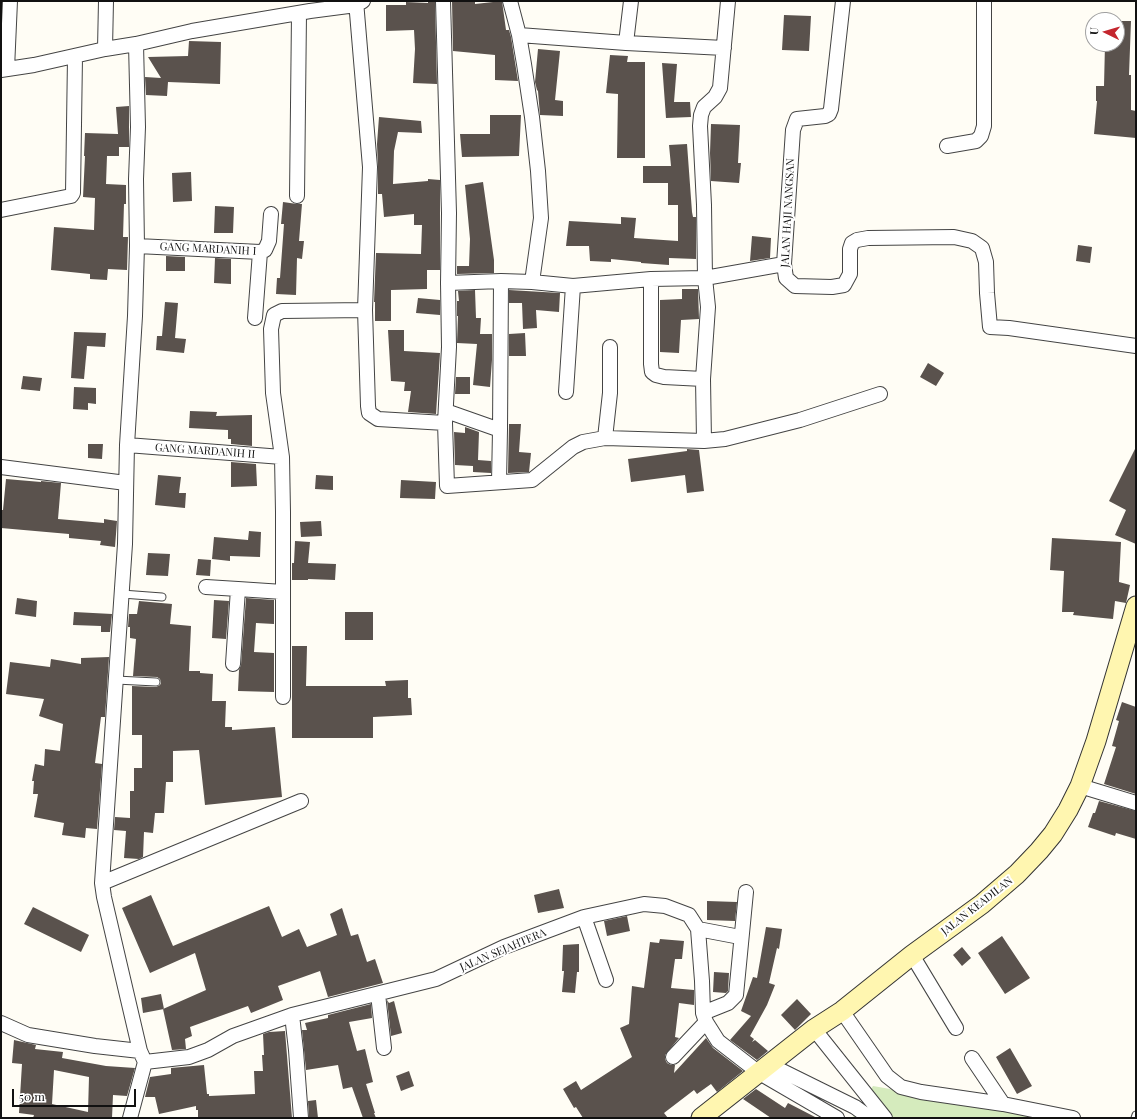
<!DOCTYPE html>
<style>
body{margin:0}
#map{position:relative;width:1137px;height:1119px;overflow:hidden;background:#fffdf5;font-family:"Playfair Display",serif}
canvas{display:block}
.frame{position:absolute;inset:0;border:2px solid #111;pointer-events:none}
.north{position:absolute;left:1085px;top:12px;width:40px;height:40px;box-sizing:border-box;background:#fff;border:1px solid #a0a0a0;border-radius:50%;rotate:275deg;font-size:11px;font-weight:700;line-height:16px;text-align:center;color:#111}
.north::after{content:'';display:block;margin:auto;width:14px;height:18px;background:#c4262e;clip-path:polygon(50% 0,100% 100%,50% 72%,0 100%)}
.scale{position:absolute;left:12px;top:1089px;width:124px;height:18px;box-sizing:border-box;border:2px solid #111;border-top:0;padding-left:5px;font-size:12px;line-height:14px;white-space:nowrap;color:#111;-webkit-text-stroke:3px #fff;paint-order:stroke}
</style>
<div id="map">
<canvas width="1137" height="1119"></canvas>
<div class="frame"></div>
<div class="north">U</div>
<div class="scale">50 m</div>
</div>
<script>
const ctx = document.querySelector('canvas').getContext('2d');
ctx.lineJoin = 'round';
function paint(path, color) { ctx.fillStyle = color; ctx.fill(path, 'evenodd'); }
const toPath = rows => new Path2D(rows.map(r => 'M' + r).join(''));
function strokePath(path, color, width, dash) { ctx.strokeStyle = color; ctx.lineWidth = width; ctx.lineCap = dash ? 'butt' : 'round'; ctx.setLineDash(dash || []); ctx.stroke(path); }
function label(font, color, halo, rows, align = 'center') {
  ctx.font = font + ' "Playfair Display",serif'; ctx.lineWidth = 4; ctx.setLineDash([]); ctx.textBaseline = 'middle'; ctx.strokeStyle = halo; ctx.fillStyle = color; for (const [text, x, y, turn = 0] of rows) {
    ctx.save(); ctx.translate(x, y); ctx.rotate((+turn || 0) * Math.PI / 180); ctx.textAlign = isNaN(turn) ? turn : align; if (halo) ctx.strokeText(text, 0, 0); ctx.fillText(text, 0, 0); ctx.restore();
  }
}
paint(toPath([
 [873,1086,1056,1118,852,1118]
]), '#d5ebbd');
paint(toPath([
 [428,1,435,1,437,84,413,83,415,49,414,30,386,31,386,5,406,5,406,2,428,3],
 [452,1,475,1,475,4,502,1,506,30,509,30,511,37,518,81,495,80,495,55,453,51],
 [784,15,811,16,809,51,782,50],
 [1117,21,1131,21,1129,75,1131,75,1131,110,1136,111,1136,138,1094,134,1097,101,1096,101,1096,86,1104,86,1105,44,1117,44],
 [189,41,221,42,220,84,168,82,167,96,146,95,145,77,161,78,148,57,188,56],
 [538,49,560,51,555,100,563,101,563,116,540,115,538,91,537,90,535,82],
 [610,55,628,56,627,62,645,62,645,158,617,158,618,94,606,93],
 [662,63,677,64,674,102,690,102,691,117,666,118],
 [129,106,129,147,119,147,119,156,107,156,106,184,126,185,126,204,124,204,123,237,128,237,127,270,108,269,107,280,90,279,90,274,51,270,54,227,94,230,95,198,83,197,85,156,84,156,85,133,118,134,116,107],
 [490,115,521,115,519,156,462,157,460,134,490,134],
 [379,117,421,121,422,133,398,132,394,151,393,184,428,181,428,179,440,180,440,270,427,270,427,289,391,290,391,321,375,321,375,302,374,302,376,253,421,254,422,225,414,225,414,214,384,217,382,194,378,194,378,167,377,144],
 [711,124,740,125,738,163,741,163,739,183,711,181,710,153],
 [687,144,692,212,693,217,696,217,696,259,669,258,669,265,641,263,641,262,611,259,611,262,590,261,589,246,566,246,569,221,621,224,621,217,636,218,634,238,678,241,678,205,668,205,668,183,643,183,643,166,671,166,669,145],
 [191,172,192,201,173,202,172,173],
 [483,182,494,260,494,273,457,274,457,266,469,266,470,239,465,185],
 [283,202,297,204,302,204,299,241,304,241,302,259,297,258,296,295,276,294,277,278,280,278,284,224,281,224],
 [215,206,234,207,233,233,214,233],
 [752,236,771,238,770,258,750,261],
 [1078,245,1092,247,1090,263,1076,261],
 [166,256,185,257,185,271,166,271],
 [215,258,231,259,231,284,214,283],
 [682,289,698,289,699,319,681,320,679,353,660,352,660,300,682,299],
 [475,290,476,318,481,318,480,334,492,334,492,360,490,387,473,385,477,344,457,343,458,316,457,316,457,301,459,301,458,291],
 [509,290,560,293,559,312,536,310,537,328,523,329,522,303,509,303],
 [418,298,440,300,440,315,416,313],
 [165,302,178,303,175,338,186,339,184,353,156,350,157,336,162,336],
 [388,330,404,330,404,351,440,353,436,414,408,412,411,391,404,391,405,382,391,381],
 [74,332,106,333,105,347,87,346,84,379,71,378],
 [525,333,526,356,509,356,509,334],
 [928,363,944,373,936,386,920,377],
 [23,376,42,378,40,391,21,389],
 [456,377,470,377,470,394,455,394],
 [74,387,96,388,96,404,88,403,88,410,73,409],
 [190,411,217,412,216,416,252,415,252,446,231,444,231,439,228,439,228,430,189,428],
 [509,424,521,424,519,452,531,453,529,472,508,473],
 [465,427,479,432,478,460,491,461,491,473,473,472,473,466,455,465,454,432,465,433],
 [88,444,103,444,102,459,88,458],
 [1136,447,1136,544,1115,535,1126,510,1109,501],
 [687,449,699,450,704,491,687,493,685,475,631,482,628,459,687,451],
 [231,462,256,464,257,486,231,487],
 [158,475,181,477,179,493,186,493,185,508,155,505],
 [316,475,333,476,333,490,315,489],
 [6,479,41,482,41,481,61,483,58,519,104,523,104,519,117,521,115,547,100,545,101,541,69,538,69,534,1,528,1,510,3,510],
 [401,480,436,482,435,499,400,498],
 [321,521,322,536,301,537,300,522],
 [249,531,261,532,260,557,230,556,230,561,212,559,214,537,248,540],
 [1052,538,1121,542,1119,582,1130,585,1126,603,1115,601,1113,619,1073,615,1074,612,1062,612,1064,571,1050,570],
 [295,541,310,542,308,563,336,564,335,580,308,579,308,580,292,580,292,563,294,563],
 [148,553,170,554,168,576,146,575],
 [198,559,211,560,210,576,196,575],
 [17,598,37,601,36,617,15,614],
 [246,598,274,600,274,624,256,623,254,652,274,653,274,692,238,691,239,670,241,665],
 [214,600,229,601,226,639,212,638],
 [139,601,172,604,170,624,191,626,189,671,200,671,200,673,213,674,212,701,226,701,225,727,232,727,232,730,275,727,282,797,205,805,199,750,173,751,173,782,166,782,164,813,155,813,153,833,144,832,143,857,139,859,124,858,126,831,114,830,115,817,130,818,130,791,134,791,134,768,142,768,142,735,132,735,132,686,156,687,160,685,161,683,160,679,157,677,133,676,136,639,130,638,130,627,128,627,129,614,137,614],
 [74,612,112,614,110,632,101,632,101,626,73,625],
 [345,612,373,612,373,640,345,640],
 [292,646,307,646,306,686,386,686,385,681,408,680,408,698,411,698,412,715,373,717,373,738,292,738],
 [109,657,105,717,101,717,95,763,102,764,97,829,86,828,85,838,62,835,64,823,34,817,38,794,33,794,34,781,32,781,35,764,44,766,45,749,60,751,63,724,39,716,44,699,6,694,10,662,50,667,51,659,81,664,81,658],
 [1122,702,1136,707,1136,794,1104,784,1116,747,1112,746,1119,721,1116,720],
 [1099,801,1136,811,1136,839,1116,833,1115,836,1088,827,1093,813,1095,813],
 [559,889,564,908,538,913,534,895],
 [151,895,173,946,269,906,282,937,299,929,307,947,337,935,330,914,342,908,351,936,358,934,367,962,375,959,383,983,328,997,320,971,278,986,283,1000,251,1013,248,1006,190,1027,192,1036,185,1039,186,1049,172,1050,163,1009,206,990,195,953,150,973,122,908],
 [707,901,737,902,735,921,707,920],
 [33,907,89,935,81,952,24,924],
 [627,916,630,931,607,936,604,921],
 [766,927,782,929,779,949,777,948,769,983,775,985,767,1005,750,1036,754,1039,752,1042,755,1040,768,1051,757,1060,730,1040,751,1016,741,1011,753,977,757,978],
 [1002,936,1030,978,1005,994,978,953],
 [660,939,684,941,682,959,675,959,671,988,694,990,694,1005,679,1003,675,1037,679,1038,665,1055,665,1059,667,1063,671,1065,675,1065,674,1073,706,1038,713,1048,743,1071,717,1092,711,1084,697,1094,694,1090,664,1113,668,1118,583,1118,576,1107,574,1108,563,1089,576,1081,581,1090,632,1057,620,1028,629,1024,632,986,644,988,650,942,659,943],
 [579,944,579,972,577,972,575,993,562,992,564,971,562,971,563,945],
 [962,947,971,958,962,966,953,955],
 [714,972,729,973,728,991,726,993,713,992],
 [161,994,164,1009,143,1013,141,998],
 [797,999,811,1014,795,1030,781,1015],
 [387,1000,389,1003,394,1001,402,1033,391,1036],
 [371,1004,372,1018,349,1022,357,1051,365,1049,373,1082,366,1084,375,1113,374,1113,376,1118,363,1118,352,1087,343,1089,338,1065,306,1070,302,1030,307,1030,305,1023,328,1018,328,1015],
 [285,1031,292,1118,198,1118,198,1110,196,1110,196,1106,159,1114,155,1097,145,1097,150,1077,171,1074,171,1068,204,1065,207,1094,209,1094,209,1096,255,1094,254,1071,263,1071,262,1055,264,1055,263,1034,269,1032],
 [14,1040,36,1045,35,1049,63,1052,62,1058,106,1066,135,1068,127,1096,113,1095,112,1118,33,1118,34,1115,19,1113,22,1064,12,1063],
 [54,1070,89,1077,88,1112,52,1104],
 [1010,1048,1032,1086,1017,1094,996,1057],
 [409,1071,414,1086,401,1091,396,1076],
 [756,1089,785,1108,788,1103,817,1118,771,1118,743,1099],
 [316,1100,318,1118,309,1118,308,1101]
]), '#5a524d');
const service = toPath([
 [122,594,162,597],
 [116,680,156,682],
 [1135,1118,1136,1115]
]);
const minor = toPath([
 [356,1,370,167,365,310,368,406,369,413,378,419,445,423],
 [443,1,449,213,448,283,449,347,445,423,447,486,532,480,573,447,583,442,605,438,704,441,725,439,800,420,880,394],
 [510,1,519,35,524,64,532,117,538,171,541,218,532,282],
 [843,1,831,109,829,114,825,116,797,119,793,130,784,264,786,278,795,286,832,287,844,285,850,274,850,249,852,243,857,240,868,238,954,237,972,241,982,248,986,262,987,293,990,327,1009,328,1136,346],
 [519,35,626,43,724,48],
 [626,43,631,1],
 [136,44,138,127,136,179,137,246,135,316,127,445,125,544,102,883,104,897,140,1051,145,1062],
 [105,49,106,1],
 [7,69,10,1],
 [1,70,34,65,105,49,136,44,192,31,310,11,356,5,363,1],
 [947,146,976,141,981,136,984,126,984,1],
 [297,196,299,14],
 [1,210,71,196,73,193,75,57],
 [137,246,260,252,265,250,269,241,271,214],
 [651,279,651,364,652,372,656,375,664,377,703,379],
 [448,283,501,281,532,282,573,286,651,279,705,278,784,264],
 [255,318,260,252],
 [566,392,573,286],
 [446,411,500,430],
 [605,438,610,393,610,347],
 [704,441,703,379,708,307,705,278,704,205,700,126,701,115,704,107,715,97,720,88,728,1],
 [127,445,282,457],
 [1,467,126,483],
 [499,482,500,430,501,281],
 [206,587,238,589],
 [233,664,238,589,283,592],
 [283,697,283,512,282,457,273,393,271,329,274,315,282,311,365,310],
 [1080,786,1136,803],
 [102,883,301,801],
 [584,917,606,980],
 [698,929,740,937],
 [912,955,956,1028],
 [378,994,384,1048],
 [842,1011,887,1076,901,1087,921,1092,1003,1104,1073,1118],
 [703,1013,728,1003,736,995,746,892],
 [292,1015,296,1050,301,1118],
 [1,1023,28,1035,95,1046,140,1051],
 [814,1029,885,1118],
 [673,1057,706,1022],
 [972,1058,1003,1104],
 [145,1062,189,1057,208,1050,233,1036,292,1015,436,979,504,947,584,917,644,904,665,906,689,915,698,929,702,981,703,1013,706,1022,718,1041,758,1072,837,1118],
 [768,1064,855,1107,870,1118],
 [130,1118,145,1062]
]);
const secondary = toPath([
 [701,1118,814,1029,842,1011,912,955,982,904,1017,874,1039,851,1053,834,1068,810,1080,786,1096,741,1136,606]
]);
strokePath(service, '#444', 9);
strokePath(minor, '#444', 16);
strokePath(secondary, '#333', 21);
strokePath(service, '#fff', 7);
strokePath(minor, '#fff', 14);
strokePath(secondary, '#fff6b0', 19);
label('11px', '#111', '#fff', [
 ["JALAN HAJI NANGSAN",788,213,-87],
 ["GANG MARDANIH I",208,249,3],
 ["GANG MARDANIH II",205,451,4],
 ["JALAN KEADILAN",977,906,-38],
 ["JALAN SEJAHTERA",503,950,-23]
]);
</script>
